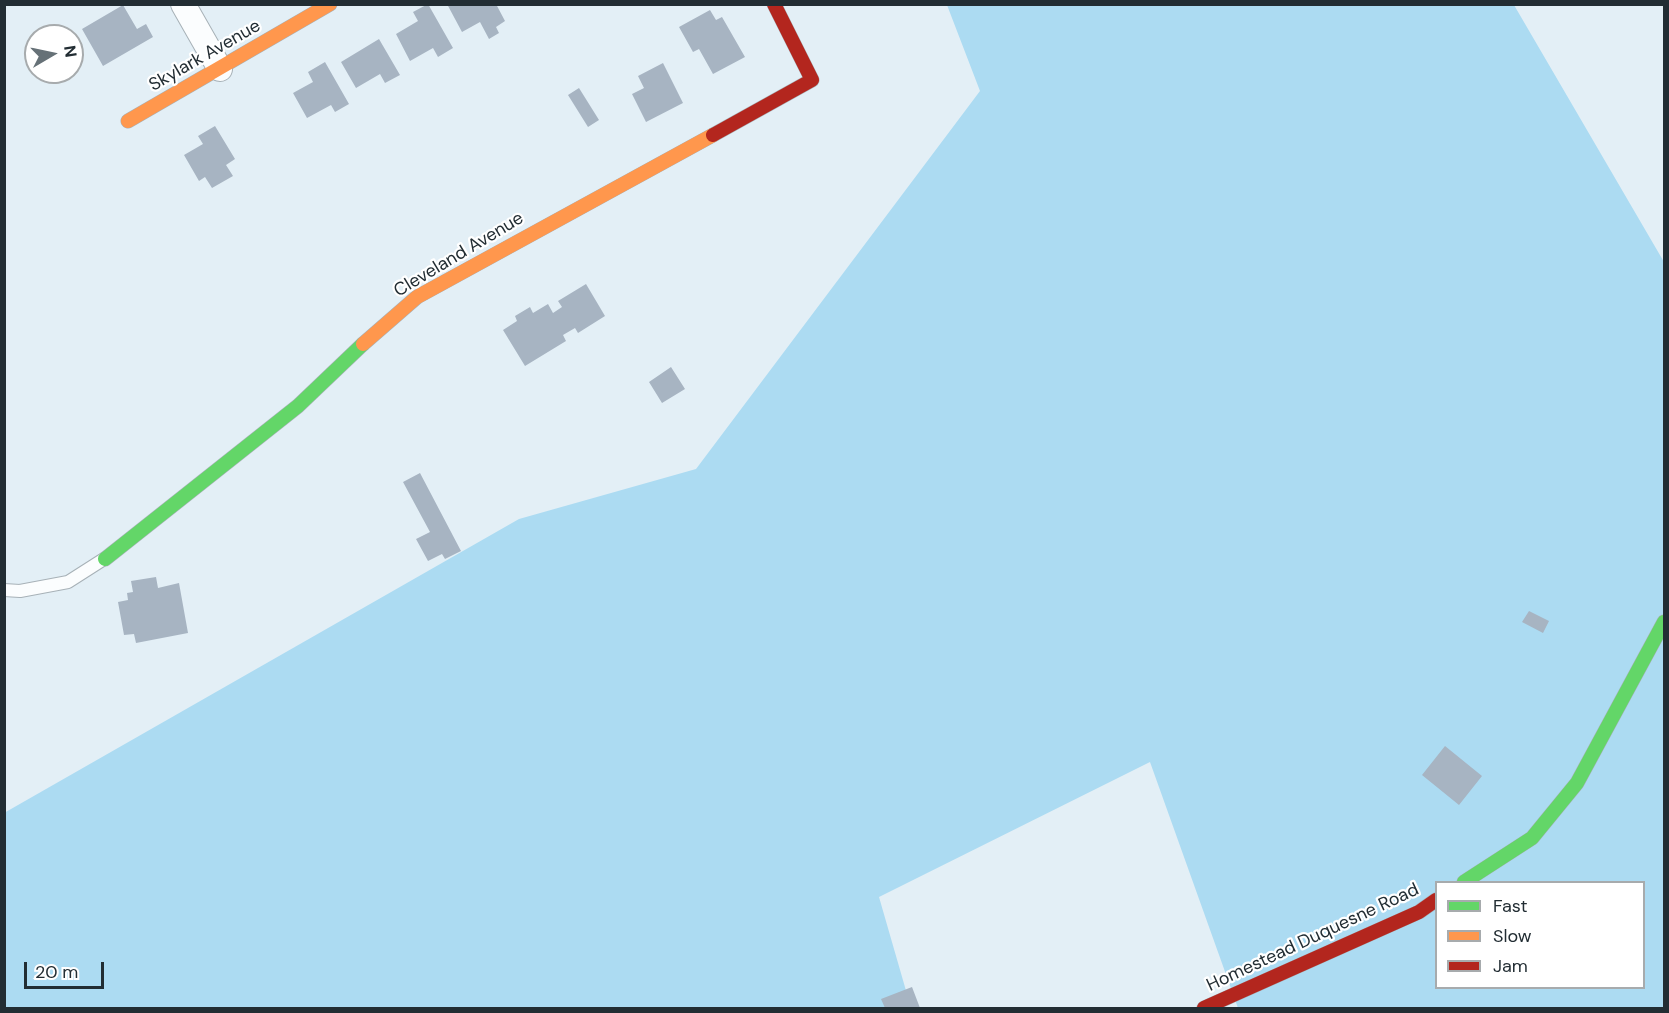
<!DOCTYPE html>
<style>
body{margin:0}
#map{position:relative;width:1669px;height:1013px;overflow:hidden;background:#e3eff6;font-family:"DM Sans",sans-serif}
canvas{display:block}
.frame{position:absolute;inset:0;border:6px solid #222d33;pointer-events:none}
.legend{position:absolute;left:1435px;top:881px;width:210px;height:108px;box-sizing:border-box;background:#fff;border:2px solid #a7abad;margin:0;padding:8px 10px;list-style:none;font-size:18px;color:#222d33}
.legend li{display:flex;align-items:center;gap:12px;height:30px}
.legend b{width:30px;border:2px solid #a7abad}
.north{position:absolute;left:24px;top:24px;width:60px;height:60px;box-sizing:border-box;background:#fff;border:2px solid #a7abad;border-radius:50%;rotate:81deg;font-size:16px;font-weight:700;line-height:24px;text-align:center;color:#222d33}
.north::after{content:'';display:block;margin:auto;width:21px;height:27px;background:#667177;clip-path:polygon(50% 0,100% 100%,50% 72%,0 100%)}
.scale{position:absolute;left:24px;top:962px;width:80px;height:27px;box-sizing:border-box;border:3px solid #222d33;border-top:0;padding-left:8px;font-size:18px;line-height:21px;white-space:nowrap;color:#222d33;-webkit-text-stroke:4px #fff;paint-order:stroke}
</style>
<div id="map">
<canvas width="1669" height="1013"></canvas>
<div class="frame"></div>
<ul class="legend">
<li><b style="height:8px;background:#63d668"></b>Fast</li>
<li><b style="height:8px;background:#ff974d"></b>Slow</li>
<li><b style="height:8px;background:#b3261e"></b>Jam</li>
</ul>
<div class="north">N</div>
<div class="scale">20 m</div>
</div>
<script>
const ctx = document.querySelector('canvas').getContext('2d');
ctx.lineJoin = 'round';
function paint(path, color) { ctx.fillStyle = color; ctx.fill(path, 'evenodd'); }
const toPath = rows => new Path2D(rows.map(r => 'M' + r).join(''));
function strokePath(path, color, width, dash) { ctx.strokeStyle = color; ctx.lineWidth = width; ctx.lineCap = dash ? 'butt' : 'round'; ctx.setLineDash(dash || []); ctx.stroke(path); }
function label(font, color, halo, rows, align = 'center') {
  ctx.font = font + ' "DM Sans",sans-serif'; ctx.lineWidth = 4.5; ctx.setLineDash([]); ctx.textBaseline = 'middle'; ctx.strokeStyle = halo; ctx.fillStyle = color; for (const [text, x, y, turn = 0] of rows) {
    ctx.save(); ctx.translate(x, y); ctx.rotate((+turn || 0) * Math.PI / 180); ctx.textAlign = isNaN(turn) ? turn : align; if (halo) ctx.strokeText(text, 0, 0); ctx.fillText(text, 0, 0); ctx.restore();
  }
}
paint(toPath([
 [947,5,1514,5,1664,262,1664,1008,1238,1008,1150,762,879,897,911,1008,5,1008,4,813,519,519,696,469,980,91],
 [1436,882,1644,882,1644,988,1436,988]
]), '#acdbf2');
paint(toPath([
 [428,4,453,48,438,57,433,48,410,61,396,34,418,21,413,12],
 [447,4,496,4,505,21,496,27,499,33,489,39,480,22,462,32],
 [123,5,137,29,146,24,153,37,103,66,82,29],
 [710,10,716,20,722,17,745,57,713,74,699,49,693,52,679,27],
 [379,39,400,75,385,83,380,74,356,88,341,62],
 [325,62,349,104,335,112,331,105,307,118,293,93,313,82,308,72],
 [663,63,683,103,646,122,632,94,644,88,638,76],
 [579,88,599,120,588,127,568,95],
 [215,126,235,159,226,165,233,176,212,188,205,177,199,181,184,155,203,144,198,136],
 [586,284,605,316,578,333,575,328,563,335,566,341,525,366,503,330,517,321,515,316,530,307,533,313,548,304,553,313,562,307,558,301],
 [671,367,685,389,662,403,649,382],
 [420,473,461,551,445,559,442,554,428,561,416,539,430,532,403,482],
 [156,577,158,588,179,583,188,633,136,643,134,634,124,635,118,602,128,600,127,593,133,592,131,581],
 [1529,611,1549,621,1543,633,1522,622],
 [1445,746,1482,776,1459,805,1422,775],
 [912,987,920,1008,885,1008,881,999]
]), '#a7b4c2');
const lane = toPath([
 [4,590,20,591,68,582,104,559]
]);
const street = toPath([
 [183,4,220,69]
]);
const fast = toPath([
 [105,559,298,406,363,344],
 [1464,882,1532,838,1577,783,1664,622]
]);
const slow = toPath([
 [128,121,330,4],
 [363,344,417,297,713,135]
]);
const jam = toPath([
 [713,135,812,80,774,4],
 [1204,1008,1419,912,1436,900]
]);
strokePath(lane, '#a7b1b7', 14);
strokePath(street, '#a7b1b7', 26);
strokePath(fast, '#a7b1b7', 15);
strokePath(slow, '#a7b1b7', 15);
strokePath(jam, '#a7b1b7', 15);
strokePath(lane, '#fbfdfe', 12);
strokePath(street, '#fbfdfe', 24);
strokePath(fast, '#63d668', 14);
strokePath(slow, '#ff974d', 14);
strokePath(jam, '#b3261e', 14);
label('18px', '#222d33', '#fff', [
 ["Skylark Avenue",205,56,-30],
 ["Cleveland Avenue",459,255,-31],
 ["Homestead Duquesne Road",1313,938,-25]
]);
</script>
